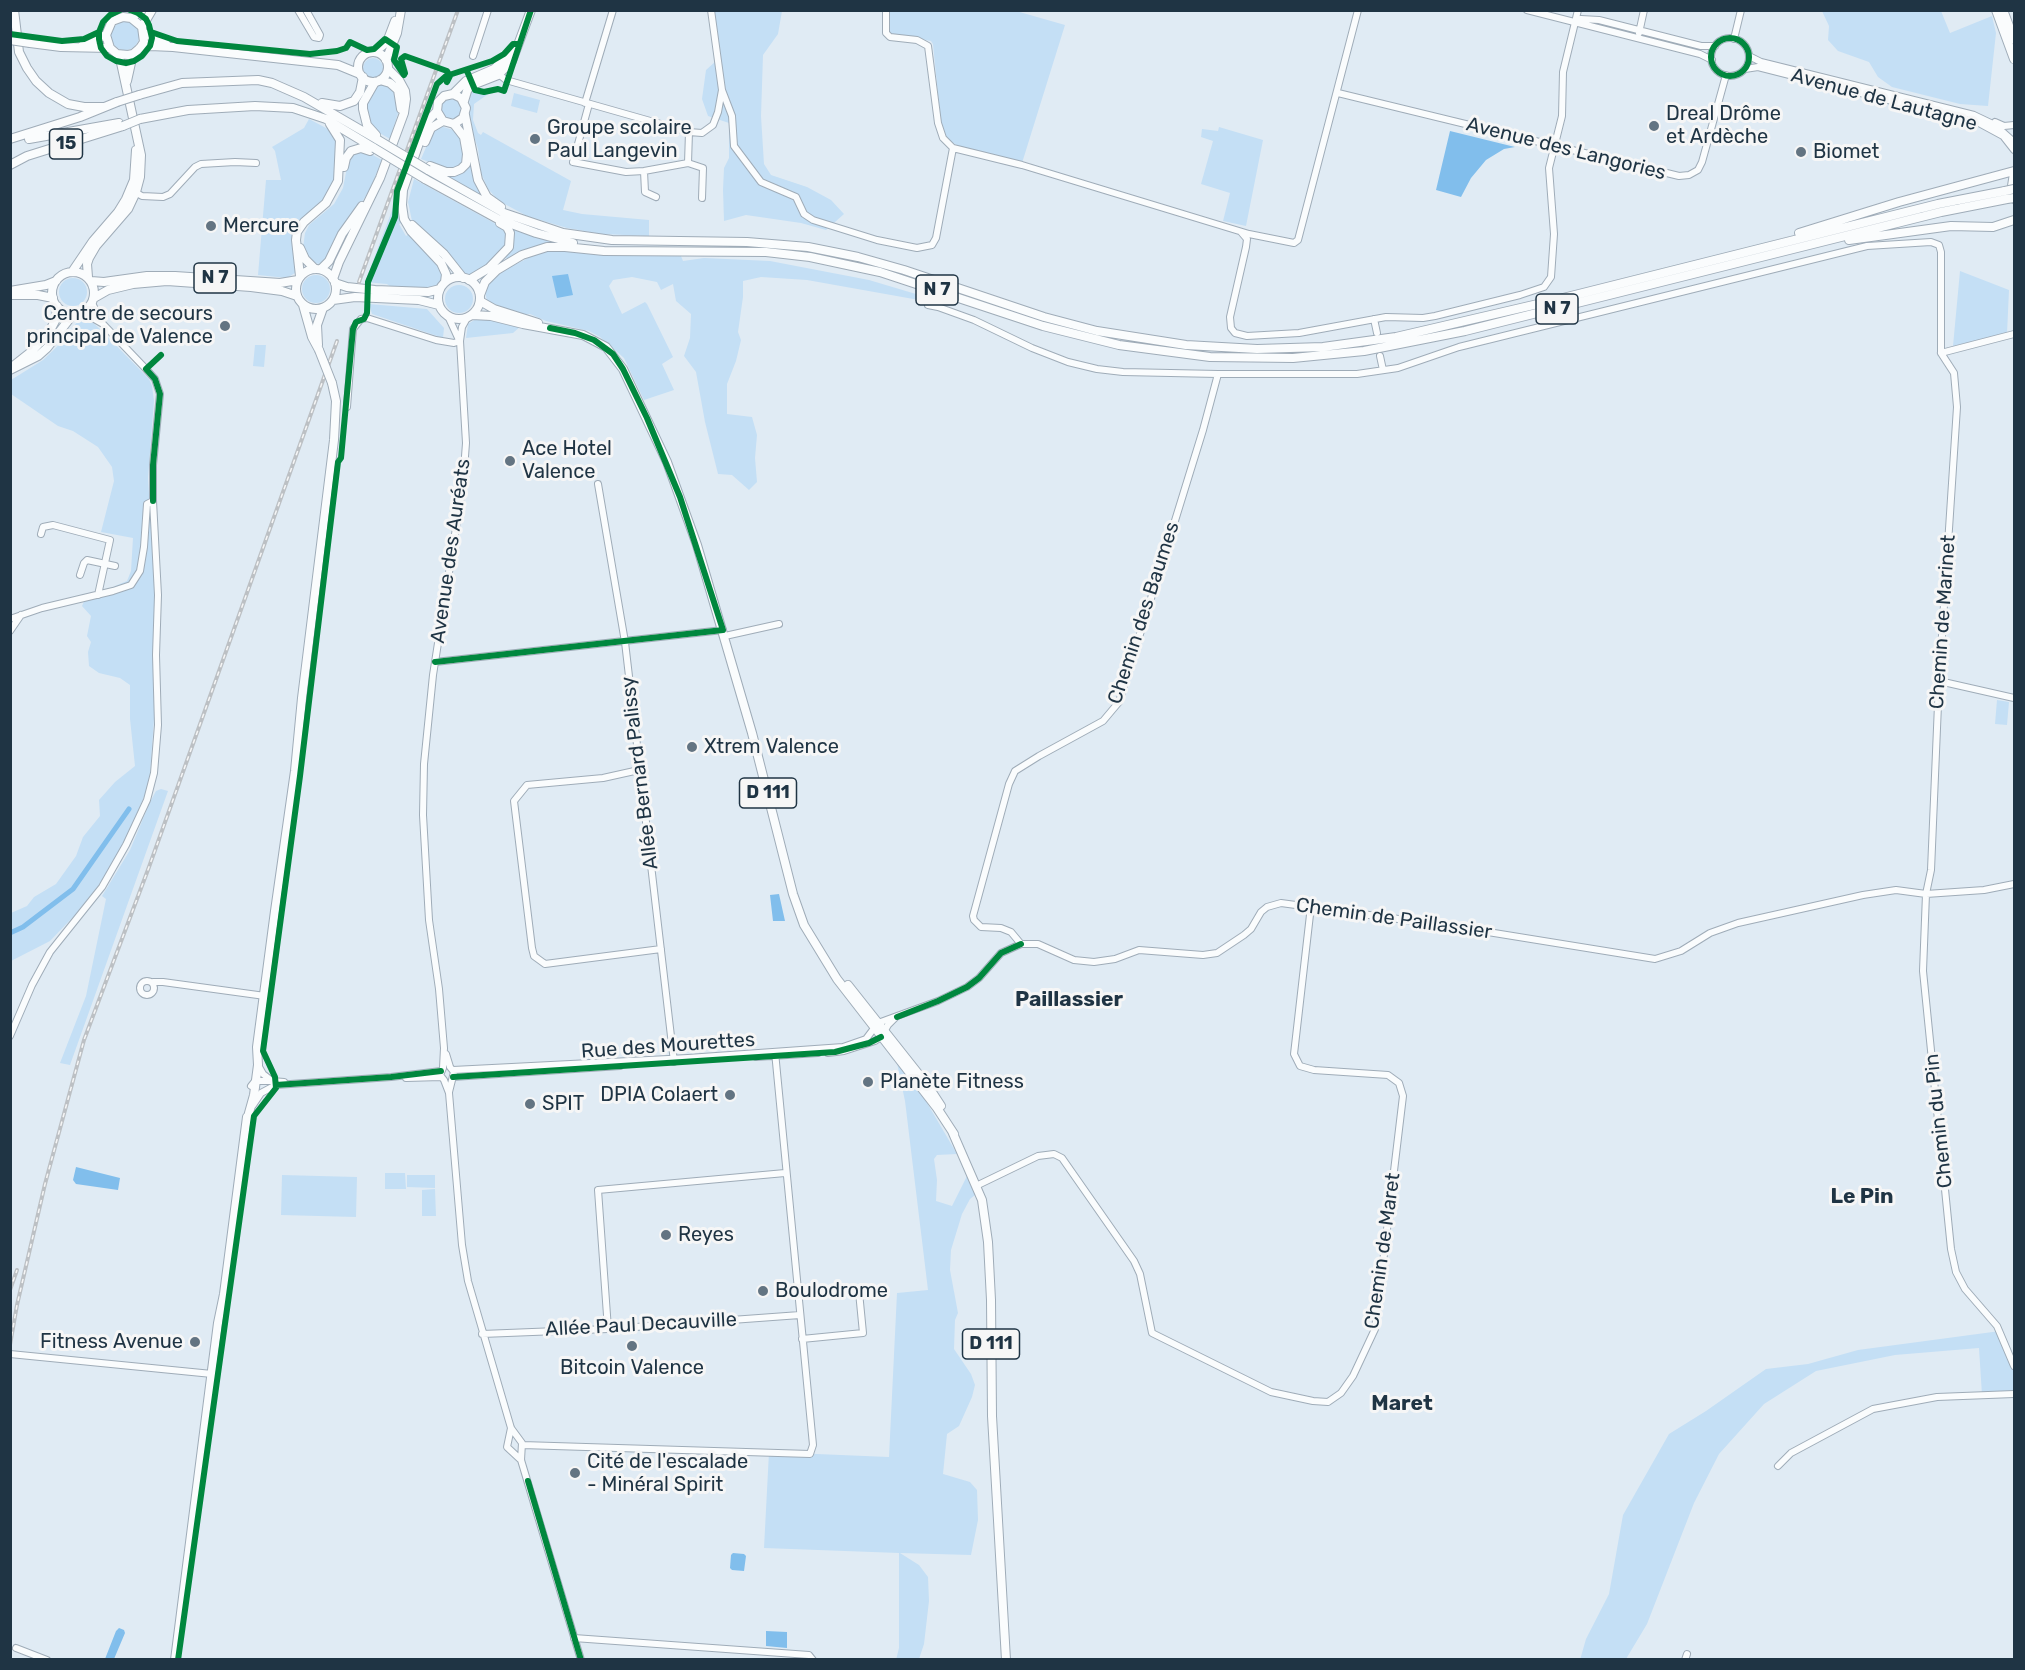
<!DOCTYPE html>
<meta charset="utf-8">
<style>
body{margin:0}
#map{position:relative;width:2025px;height:1670px;overflow:hidden;background:#e0ebf4;font-family:Rubik,sans-serif}
canvas{display:block}
.frame{position:absolute;inset:0;border:12px solid #1f3444;pointer-events:none}
</style>
<div id="map">
<canvas width="2025" height="1670"></canvas>
<div class="frame"></div>
</div>
<script>
const ctx = document.querySelector('canvas').getContext('2d');
ctx.lineJoin = 'round';
function paint(path, color) { ctx.fillStyle = color; ctx.fill(path, 'evenodd'); }
const toPath = rows => new Path2D(rows.map(r => 'M' + r).join(''));
function strokePath(path, color, width, dash) { ctx.strokeStyle = color; ctx.lineWidth = width; ctx.lineCap = dash ? 'butt' : 'round'; ctx.setLineDash(dash || []); ctx.stroke(path); }
function label(font, color, halo, rows, align = 'center') {
  ctx.font = font + ' Rubik,sans-serif'; ctx.lineWidth = 6; ctx.setLineDash([]); ctx.textBaseline = 'middle'; ctx.strokeStyle = halo; ctx.fillStyle = color; for (const [text, x, y, turn = 0] of rows) {
    ctx.save(); ctx.translate(x, y); ctx.rotate((+turn || 0) * Math.PI / 180); ctx.textAlign = isNaN(turn) ? turn : align; if (halo) ctx.strokeText(text, 0, 0); ctx.fillText(text, 0, 0); ctx.restore();
  }
}
paint(toPath([
 [713,11,782,11,778,34,763,55,761,116,764,164,771,175,807,187,831,200,844,214,826,230,801,223,746,215,724,221,723,190,724,168,729,158,729,123,708,116,702,99,706,70,716,61,720,50],
 [886,11,1016,11,1065,25,1022,163,960,147,947,139,941,125,933,44,931,41,886,33],
 [1822,11,1941,11,1950,33,1992,16,1996,33,1988,106,1960,104,1892,87,1878,77,1869,62,1838,51,1828,40,1829,26],
 '111 36a14 14 0 1 1 28 0a14 14 0 1 1-28 0Z',
 '363 68a10 10 0 1 1 20 0a10 10 0 1 1-20 0Z',
 [382,83,386,84,396,91,399,110,390,139,374,130,369,125,366,113,368,99,376,85],
 [472,90,479,94,491,92,474,104,473,120,478,133,481,135,483,132,571,181,563,210,582,214,649,220,649,236,601,234,567,228,527,216,499,201,488,189,481,173,478,149,469,120,470,110,469,97],
 [514,93,540,100,537,113,511,106],
 '441 109a10 10 0 1 1 20 0a10 10 0 1 1-20 0Z',
 [309,119,326,128,334,133,336,138,336,176,327,198,303,219,295,273,287,278,258,275,266,180,281,180,275,151,272,147,304,128],
 [440,126,457,131,463,144,463,161,456,168,448,169,421,159,433,131],
 [1219,127,1263,140,1246,226,1223,221,1230,193,1201,184,1213,141,1201,137,1202,129,1218,131],
 [356,152,371,154,382,160,370,189,327,258,319,264,312,262,303,248,305,233,309,225,334,204,343,188,349,157],
 [470,163,472,163,483,197,449,178,449,176,462,173],
 [414,179,505,229,506,246,483,268,472,275,463,273,416,227,412,221,408,202],
 [396,189,401,191,404,222,399,224,406,236,410,233,438,265,442,273,441,281,434,288,391,287,387,284,365,282,394,205],
 [513,229,555,242,555,245,509,260,505,257,512,248],
 [550,249,605,254,681,256,683,261,704,258,770,261,869,280,926,297,938,307,919,300,807,280,761,277,743,281,743,297,738,332,741,340,736,361,727,384,727,414,752,417,757,435,755,458,757,482,749,490,732,475,718,474,705,422,696,372,684,356,690,338,691,314,676,301,673,284,661,290,657,282,632,277,613,280,609,286,622,314,645,302,647,304,673,357,662,364,674,390,644,400,624,358,600,337,589,331,546,321,530,314,523,315,487,301,485,292,493,276,538,253],
 [1960,271,2009,290,2007,334,1953,346],
 '302 289a14 14 0 1 1 28 0a14 14 0 1 1-28 0Z',
 '59 292a14 14 0 1 1 28 0a14 14 0 1 1-28 0Z',
 '445 299a14 14 0 1 1 28 0a14 14 0 1 1-28 0Z',
 [369,304,427,309,444,328,443,338,372,314],
 [479,317,521,326,513,333,466,338,468,324],
 [82,319,91,321,100,329,149,379,152,386,154,401,148,478,154,573,155,705,150,775,148,787,129,833,114,863,96,889,74,916,50,941,11,961,11,913,27,906,34,897,56,884,76,856,83,837,100,816,99,800,115,782,135,766,130,719,130,685,120,678,99,673,89,666,88,652,91,642,87,636,91,616,82,606,85,599,109,594,115,586,127,581,131,571,133,538,101,532,114,481,112,467,98,447,73,431,58,426,11,394,11,380,43,360,64,340,77,322],
 [255,345,266,345,264,367,253,366],
 [1997,700,2009,702,2007,725,1995,724],
 [161,789,168,791,70,1065,60,1063,86,996,106,899,102,896,130,850,150,802,156,791],
 [897,1063,923,1096,957,1154,937,1155,934,1159,937,1180,936,1201,952,1206,967,1176,975,1195,970,1199,962,1214,951,1250,950,1270,958,1313,955,1320,954,1349,971,1374,975,1385,972,1397,959,1426,947,1434,943,1474,970,1482,977,1490,978,1520,971,1555,900,1553,919,1565,928,1577,929,1601,924,1644,919,1659,896,1660,899,1648,899,1553,764,1548,769,1452,889,1457,897,1293,928,1290,905,1101],
 [385,1173,405,1173,406,1189,385,1189],
 [282,1175,357,1177,356,1217,281,1215],
 [407,1175,435,1175,435,1188,407,1187],
 [435,1189,436,1216,422,1216,422,1190],
 [2000,1331,2014,1366,2014,1394,1982,1395,1979,1348,1895,1355,1816,1371,1764,1404,1719,1454,1694,1503,1647,1624,1626,1659,1580,1660,1586,1639,1609,1594,1623,1515,1669,1434,1706,1411,1766,1369,1808,1364,1858,1350]
]), '#c4dff5');
paint(toPath([
 [1450,131,1515,147,1504,149,1486,160,1471,178,1461,197,1436,190],
 [568,274,573,295,557,298,552,276],
 [779,894,785,921,773,921,770,895],
 [76,1167,120,1178,118,1190,76,1184,73,1180],
 [733,1553,744,1554,746,1556,744,1571,732,1570,730,1568,731,1555],
 [119,1628,124,1630,125,1633,114,1659,105,1659,116,1631],
 [766,1631,787,1632,787,1648,766,1646]
]), '#81beec');
strokePath(toPath([
 [10,933,23,927,73,889,129,809]
]), '#81beec', 5);
const minor = toPath([
 [298,10,314,37,319,38,320,35,306,10],
 [711,10,722,90,732,116,734,146,761,182,796,197,804,214,813,220,877,240,917,248,932,245,936,238,953,148],
 [886,10,886,33,890,37,917,40,928,46,938,123,943,138,953,148,1022,165,1249,234,1294,243,1298,240,1358,10],
 [1527,10,1700,54,1712,60],
 [1576,20,1581,19,1599,20,1701,46,1715,46],
 [1639,33,1644,10],
 '1711 57a19 19 0 1 1 38 0a19 19 0 1 1-38 0Z',
 [1734,39,1741,10],
 [473,56,488,10],
 [1749,56,1761,62,1974,115,1995,125,2014,142],
 [1745,69,1758,67,1979,123,2003,136,2014,150],
 [496,72,506,80,689,132,702,133,713,125,718,112,722,90],
 [1338,93,1679,176,1689,175,1698,170,1702,162,1726,75],
 [585,103,613,10],
 [589,104,573,162,626,172,644,171,688,163,689,132],
 [1995,122,2004,126,2014,125],
 [688,163,703,168,702,198],
 [644,171,645,192,656,197],
 [133,191,142,196,163,197,170,194,195,167,201,164,235,162,256,163],
 [1241,232,1247,239,1246,247,1230,317,1231,328,1235,333,1247,336,1299,333,1386,317,1423,318,1435,316,1520,295,1544,287,1551,277,1554,234,1549,168,1562,116,1563,72,1578,10],
 [92,303,101,321],
 [928,305,938,307,974,320,1032,348,1068,362,1097,369,1123,372,1218,374,1357,374,1398,368,1459,347,1867,246,1931,242,1939,245,1941,252,1941,353],
 [448,316,459,340],
 [467,318,462,327,460,341,466,443,463,483,433,675,424,764,423,815,429,920,439,989,444,1048,443,1068,440,1075,444,1080,449,1093,462,1245,468,1281,511,1428,522,1443,521,1460,581,1660],
 [1374,319,1377,333],
 [1941,353,1954,373,1957,407,1939,681,1931,870,1926,894,1923,971,1951,1249,1956,1272,1965,1289,1997,1326,2014,1366],
 [1941,353,2014,334],
 [1380,356,1383,370],
 [347,407,353,329,361,319,367,318,436,340,454,343,460,341],
 [598,484,625,642,674,1062],
 [41,534,43,527,53,525,110,540,98,595],
 [80,575,84,563,87,560,115,566],
 [10,619,42,608,113,591,131,585,140,571,144,547,147,504,153,501],
 [10,631,21,615],
 [725,636,779,624],
 [435,662,723,630],
 [1939,681,2014,698],
 [639,770,603,778,527,785,514,801,532,948,534,956,545,964,661,949],
 [1021,944,1011,932,1001,928,981,927,974,920,973,916,1009,784,1015,771,1039,756,1103,721,1119,702,1203,430,1218,374],
 '140 988a7 7 0 1 1 14 0a7 7 0 1 1-14 0Z',
 [153,982,163,982,265,996],
 [10,1036,32,985,50,952,102,887,126,845,147,800,154,773,158,725,156,655,158,595,153,501,153,465,160,394,155,379,146,369,103,324,82,312],
 [828,1053,844,1051,875,1041,881,1037,888,1025,895,1018],
 [446,1054,450,1067,454,1072,449,1092],
 [756,1057,818,1053],
 [258,1065,263,1074,272,1081,284,1082],
 [453,1070,688,1058,843,1047,866,1039,878,1023,938,1001,967,987,979,978,1001,953,1021,944,1038,944,1074,960,1094,962,1115,959,1139,950,1203,955,1217,953,1244,935,1251,929,1261,912,1267,907,1281,903,1457,927,1655,959,1681,951,1710,933,1738,923,1863,895,1896,890,1926,894,1984,890,2014,884],
 [453,1077,620,1066],
 [406,1078,441,1077],
 [251,1086,255,1081,272,1081],
 [253,1105,261,1093,276,1085,391,1077,441,1071],
 [976,1186,1038,1156,1054,1154,1062,1158,1134,1261,1140,1274,1152,1333,1271,1392,1313,1401,1328,1402,1341,1393,1353,1376,1375,1329,1403,1096,1399,1083,1388,1075,1314,1070,1300,1066,1294,1054,1311,906],
 [608,1329,598,1190,785,1173],
 [482,1334,608,1329,800,1315],
 [802,1339,863,1333,859,1292],
 [10,1354,212,1374],
 [511,1428,507,1447,521,1460],
 [522,1445,810,1454,813,1445,775,1052],
 [1778,1466,1791,1453,1873,1409,1937,1397,2014,1394],
 [574,1638,809,1655,813,1660],
 [16,1648,47,1660],
 [1685,1660,1687,1654]
]);
const major = toPath([
 [1996,10,2014,59],
 [2003,10,2014,39],
 [131,18,142,10],
 [142,27,152,10],
 [144,33,166,44],
 [30,43,61,47,110,48],
 [83,45,106,35],
 [140,48,150,46,173,47,338,65,360,74],
 [375,52,387,42,395,21],
 '358 67a15 15 0 1 1 30 0a15 15 0 1 1-30 0Z',
 [386,60,397,33,401,10],
 [380,80,390,83,398,90,401,109],
 [127,81,133,54],
 [453,94,466,81,494,69,516,47],
 [464,101,467,91,470,86,498,75,512,61,531,10],
 [437,111,443,121,454,124,463,118,466,108,461,98,453,94,444,96,438,102,437,111,427,122,419,143,403,190,402,205,404,219,411,231,441,263,446,274,445,282],
 [425,142,431,128,443,121],
 [2014,173,2012,186,2014,199],
 [412,225,444,254,463,278],
 '296 289a20 20 0 1 1 40 0a20 20 0 1 1-40 0Z',
 [321,269,329,261,342,234,362,206],
 [72,272,93,241,118,212,126,199,134,180,136,150],
 '52 293a21 21 0 1 1 42 0a21 21 0 1 1-42 0Z',
 [88,277,87,264,89,258,96,246,128,209,136,192,140,177,141,155,121,63,117,54,110,48,106,35,112,21,123,17,131,18,142,27,144,42,140,48,133,54,128,55,117,54],
 '438 298a21 21 0 1 1 42 0a21 21 0 1 1-42 0Z',
 [333,279,339,262,380,178,404,113,406,99,405,91,399,80,388,69],
 [91,281,104,282,147,276,175,276,280,283,298,280],
 [335,283,347,287,375,290,428,292,440,289],
 [10,291,46,285,56,281],
 [10,295,38,295,53,298],
 [94,298,108,290,133,284,167,281,251,287,282,291,297,296],
 [333,300,355,297,419,300,439,305],
 [480,301,494,309,538,323],
 [303,305,312,337,319,350],
 [472,315,491,316,523,324,583,335,606,347,623,369,667,462,697,545,752,733,793,894,804,925,837,979,937,1108,954,1134],
 [318,345,317,325,323,308],
 [12,367,31,352,48,334,56,319,57,306],
 [10,370,38,356,47,348,74,313],
 [848,985,928,1086,941,1106],
 [247,1120,254,1095,258,1065,257,1047,275,911,295,771,302,698,334,440,336,401,332,383],
 [952,1131,982,1200,988,1242,991,1300,992,1416,1006,1660],
 [175,1660,218,1323,224,1294,247,1117]
]);
const highway = toPath([
 [14,10,19,52,27,68,36,81,49,93,68,104,84,107,103,107],
 [375,82,363,103,363,109,367,125,376,135],
 [139,95,182,83,258,80,272,83,304,97,378,140],
 [322,103,340,106,354,101,360,92,363,77],
 [465,115,478,180,487,197,501,207],
 [140,119,188,110,255,106,293,108,326,119,374,148],
 [10,139,80,117,117,102],
 [29,139,119,123],
 [10,165,27,156,123,126],
 [430,166,446,172,454,172,461,169,466,164,467,154,464,137,454,124],
 [344,167,346,158,351,151,361,148,370,151],
 [428,170,504,213,563,233,612,240,747,242,808,247,858,257,904,270,1044,317,1097,331,1186,345,1257,349,1323,347,1396,337,1555,300,1938,204,2005,191],
 [425,179,498,219,536,233,573,243],
 [1799,233,1899,202,2014,171],
 [1849,240,1951,226,1993,227,2014,220],
 [300,248,305,259,315,269],
 [300,276,296,240,297,232,304,222,326,203,338,181,340,140,330,124],
 [469,280,489,268,509,247,510,233,507,227,500,223],
 [480,295,485,282,497,270,522,255,547,247,565,247,604,251,766,252,810,257,880,272,1043,326,1119,345,1210,357,1293,358,1364,351,1465,331,1941,212,2007,199]
]);
strokePath(minor, '#9facb8', 8);
strokePath(major, '#9facb8', 10);
strokePath(highway, '#9facb8', 10);
strokePath(minor, '#fafcfd', 6);
strokePath(major, '#fafcfd', 8);
strokePath(highway, '#fafcfd', 8);
const rail = toPath([
 [359,282,458,10],
 [10,1290,17,1270],
 [10,1345,17,1305,45,1184,84,1040,149,867,337,341]
]);
strokePath(rail, '#bcc0c4', 4);
strokePath(rail, '#f6f6f6', 1.5, [4.5]);
const majorBridge = toPath([
 [10,40,30,43],
 [319,350,332,383]
]);
const highwayBridge = toPath([
 [117,102,139,95],
 [123,126,140,119],
 [378,140,428,170],
 [374,148,425,179],
 [2005,191,2014,189],
 [2007,199,2014,198]
]);
strokePath(majorBridge, '#9facb8', 10, []);
strokePath(highwayBridge, '#9facb8', 10, []);
strokePath(majorBridge, '#fafcfd', 8);
strokePath(highwayBridge, '#fafcfd', 8);
strokePath(toPath([
 [120,10,110,15,103,22,99,32,99,39,101,48,107,56,116,61,126,63,134,61,142,56,150,46,152,38,149,25,146,19,138,13,130,10],
 [151,32,177,41,310,54,337,51,346,48,350,42,367,50,374,49,385,39,397,47,394,60,404,75],
 [10,34,62,41,84,39,99,32],
 '1711 57a19 19 0 1 1 38 0a19 19 0 1 1-38 0Z',
 [467,71,475,90,484,92,498,89,504,91,531,10],
 [405,73,401,59,405,56,447,71,450,76,447,82],
 [153,501,153,465,160,394,155,379,146,369,161,355],
 [435,662,723,630,680,497,647,418,623,369,613,354,594,340,575,333,550,328],
 [897,1017,938,1001,967,987,979,978,1001,953,1021,944],
 [453,1077,835,1052,869,1043,881,1037],
 [276,1085,391,1077,441,1071],
 [528,1481,581,1660],
 [178,1660,254,1116,276,1088,275,1077,263,1051,300,776,338,462,341,458,353,329,356,322,364,319,367,313,368,282,395,217,397,191,437,84,446,76,492,61,504,54,513,44,519,44]
]), '#00873e', 6);
for (const [x, y, r, color] of [
 [1654,126,6,"#637482"],
 [535,139,6,"#637482"],
 [1801,152,6,"#637482"],
 [211,226,6,"#637482"],
 [225,326,6,"#637482"],
 [510,461,6,"#637482"],
 [692,747,6,"#637482"],
 [868,1082,6,"#637482"],
 [730,1095,6,"#637482"],
 [530,1104,6,"#637482"],
 [666,1235,6,"#637482"],
 [763,1291,6,"#637482"],
 [195,1342,6,"#637482"],
 [632,1346,6,"#637482"],
 [575,1473,6,"#637482"]
]) { const dot = new Path2D(); dot.arc(x, y, r, 0, 2 * Math.PI); ctx.fillStyle = color; ctx.fill(dot); strokePath(dot, '#f6f6f6', 2); }
for (const [x, y, w] of [
 [66,144,33],
 [215,278,42],
 [937,290,42],
 [1557,309,42],
 [768,793,57],
 [991,1344,57]
]) { const box = new Path2D(); box.roundRect(x - w / 2, y - 15, w, 30, 4.5); ctx.fillStyle = '#f6f6f6'; ctx.fill(box); strokePath(box, '#1f3444', 1.5); }
label('bold 18px', '#1f3444', null, [
 ["15",66,144],
 ["N 7",215,278],
 ["N 7",937,290],
 ["N 7",1557,309],
 ["D 111",768,793],
 ["D 111",991,1344]
]);
label('20px', '#1f3444', '#f6f6f6', [
 ["Avenue de Lautagne",1884,100,15],
 ["Avenue des Langories",1566,149,14],
 ["Avenue des Auréats",451,551,-82],
 ["Chemin des Baumes",1144,613,-72],
 ["Chemin de Marinet",1943,622,-86],
 ["Allée Bernard Palissy",640,773,-97],
 ["Chemin de Paillassier",1394,919,8],
 ["Rue des Mourettes",668,1046,-4],
 ["Chemin du Pin",1939,1121,-96],
 ["Chemin de Maret",1383,1251,-82],
 ["Allée Paul Decauville",641,1325,-3]
]);
label('20px', '#1f3444', '#f6f6f6', [
 ["Dreal Drôme",1666,114],
 ["et Ardèche",1666,137],
 ["Groupe scolaire",547,128],
 ["Paul Langevin",547,151],
 ["Biomet",1813,152],
 ["Mercure",223,226],
 ["Centre de secours",213,314,"right"],
 ["principal de Valence",213,337,"right"],
 ["Ace Hotel",522,449],
 ["Valence",522,472],
 ["Xtrem Valence",704,747],
 ["Planète Fitness",880,1082],
 ["DPIA Colaert",718,1095,"right"],
 ["SPIT",542,1104],
 ["Reyes",678,1235],
 ["Boulodrome",775,1291],
 ["Fitness Avenue",183,1342,"right"],
 ["Bitcoin Valence",632,1368,"center"],
 ["Cité de l'escalade",587,1462],
 ["- Minéral Spirit",587,1485]
], 'left');
label('bold 21px', '#1f3444', '#f6f6f6', [
 ["Paillassier",1069,1000],
 ["Le Pin",1862,1197],
 ["Maret",1402,1404]
]);
</script>
